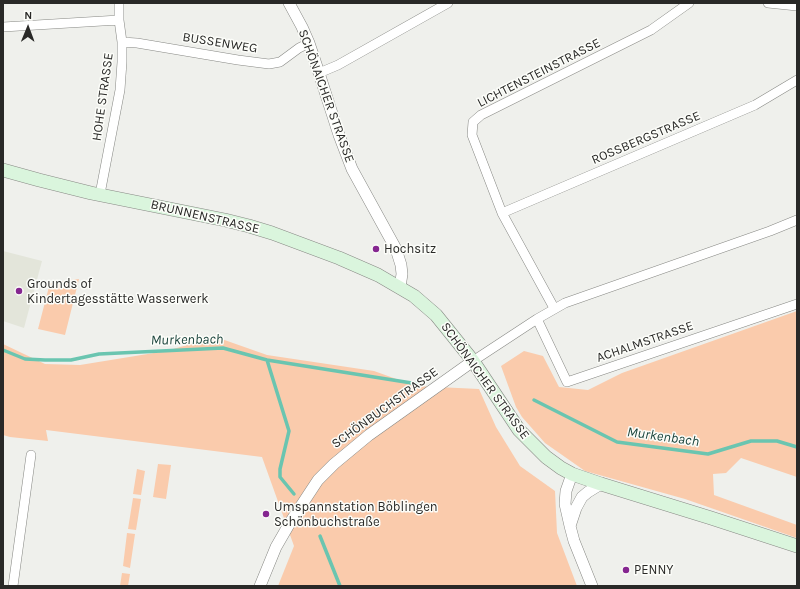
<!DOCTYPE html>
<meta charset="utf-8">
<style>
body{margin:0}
#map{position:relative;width:800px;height:589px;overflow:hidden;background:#eff0ec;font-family:Karla,sans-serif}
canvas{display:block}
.frame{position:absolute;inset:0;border:4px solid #292927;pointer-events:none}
.north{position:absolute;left:8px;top:8px;width:40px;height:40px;-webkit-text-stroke:3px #fcfdf9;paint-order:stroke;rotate:1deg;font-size:11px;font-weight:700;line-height:16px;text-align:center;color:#292927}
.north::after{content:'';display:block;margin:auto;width:14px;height:18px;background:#292927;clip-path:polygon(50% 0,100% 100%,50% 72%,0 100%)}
</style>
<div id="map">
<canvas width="800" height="589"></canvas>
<div class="frame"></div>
<div class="north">N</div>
</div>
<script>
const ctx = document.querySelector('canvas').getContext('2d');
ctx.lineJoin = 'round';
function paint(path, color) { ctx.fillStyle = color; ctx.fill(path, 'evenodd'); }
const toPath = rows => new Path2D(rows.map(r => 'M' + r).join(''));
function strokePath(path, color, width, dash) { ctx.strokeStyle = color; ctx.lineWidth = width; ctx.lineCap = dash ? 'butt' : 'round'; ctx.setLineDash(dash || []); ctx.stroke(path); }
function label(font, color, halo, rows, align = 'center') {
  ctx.font = font + ' Karla,sans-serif'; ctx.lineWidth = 3; ctx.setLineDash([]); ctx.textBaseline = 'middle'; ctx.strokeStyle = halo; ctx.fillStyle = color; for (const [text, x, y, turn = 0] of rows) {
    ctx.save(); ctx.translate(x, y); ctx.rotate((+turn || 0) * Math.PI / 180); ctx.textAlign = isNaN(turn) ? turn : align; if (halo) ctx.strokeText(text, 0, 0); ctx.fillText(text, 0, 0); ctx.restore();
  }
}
paint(toPath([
 [3,251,42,261,24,328,3,321]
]), '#e3e5da');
paint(toPath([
 [79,279,65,335,38,329,50,283],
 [797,311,797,477,741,458,726,473,713,474,714,495,797,525,797,538,685,499,585,471,545,443,522,417,516,407,501,366,524,351,543,356,559,387,588,390,622,373],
 [216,337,267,355,374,371,416,386,479,389,496,427,520,466,555,491,557,533,577,586,278,586,294,546,262,457,46,430,48,441,10,437,3,435,3,344,45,364,80,365,166,351],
 [158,464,171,465,166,499,153,497],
 [137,469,145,471,141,495,133,494],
 [133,498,141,499,136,530,128,529],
 [127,533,135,534,130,568,123,566],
 [122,573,130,574,128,586,120,586]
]), '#facbac');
strokePath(toPath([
 [3,350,25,359,45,360,71,360,99,354,223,348,267,360,418,384],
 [267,360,289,431,280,469,280,477,294,494],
 [534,400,617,442,708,454,751,441,777,441,797,447],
 [320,536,340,586]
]), '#6ac5b0', 3.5);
const minor = toPath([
 [768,3,797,6],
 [3,27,119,20],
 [122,42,137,43,238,60,269,64,280,62,299,48,309,43],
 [319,73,338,65,448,3],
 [100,194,120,90,122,62,122,42,119,20,119,3],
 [502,213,755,105,797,80],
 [554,308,502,213,472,135,473,122,481,115,651,30,689,3],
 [537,319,567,382,797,304],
 [473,361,537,319,565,303,770,231,797,220],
 [13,586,31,455]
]);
const tertiary = toPath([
 [289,3,302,27,309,43,319,73,339,135,352,169,396,249,401,265,402,274,400,287],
 [572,474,566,491,565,504,570,526,574,541,592,586],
 [570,526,576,508,582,497,588,492,601,484],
 [260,586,276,547,291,521,318,480,334,464,369,435,473,361]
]);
const secondary = toPath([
 [3,170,39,180,91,193,225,220,249,226,272,233,339,258,378,275,414,296,436,315,473,361,519,430,546,457,561,468,572,474,601,484,711,518,797,546]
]);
strokePath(minor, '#878884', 10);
strokePath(tertiary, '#878884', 12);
strokePath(secondary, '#878884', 14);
strokePath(minor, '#fff', 9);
strokePath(tertiary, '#fff', 11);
strokePath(secondary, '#daf5dd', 13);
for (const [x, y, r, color] of [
 [376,249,4,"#852690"],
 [19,291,4,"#852690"],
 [266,514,4,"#852690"],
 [626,570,4,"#852690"]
]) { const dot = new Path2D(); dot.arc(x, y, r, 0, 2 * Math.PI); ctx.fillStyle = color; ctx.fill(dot); strokePath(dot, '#fcfdf9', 1.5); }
label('13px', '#292927', '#fcfdf9', [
 ["BUSSENWEG",220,43,9],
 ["LICHTENSTEINSTRASSE",539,73,-27],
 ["SCHÖNAICHER STRASSE",326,96,70],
 ["HOHE STRASSE",103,97,-82],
 ["ROSSBERGSTRASSE",646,138,-23],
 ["BRUNNENSTRASSE",205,217,13],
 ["ACHALMSTRASSE",645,342,-19],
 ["SCHÖNAICHER STRASSE",485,381,54],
 ["SCHÖNBUCHSTRASSE",385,408,-36]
]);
label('13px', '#292927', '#fcfdf9', [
 ["Hochsitz",384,249],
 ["Grounds of",27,284],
 ["Kindertagesstätte Wasserwerk",27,299],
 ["Umspannstation Böblingen",274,507],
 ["Schönbuchstraße",274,522],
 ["PENNY",634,570]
], 'left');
label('italic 14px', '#153f37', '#fcfdf9', [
 ["Murkenbach",187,340,-1],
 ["Murkenbach",663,437,8]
]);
</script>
